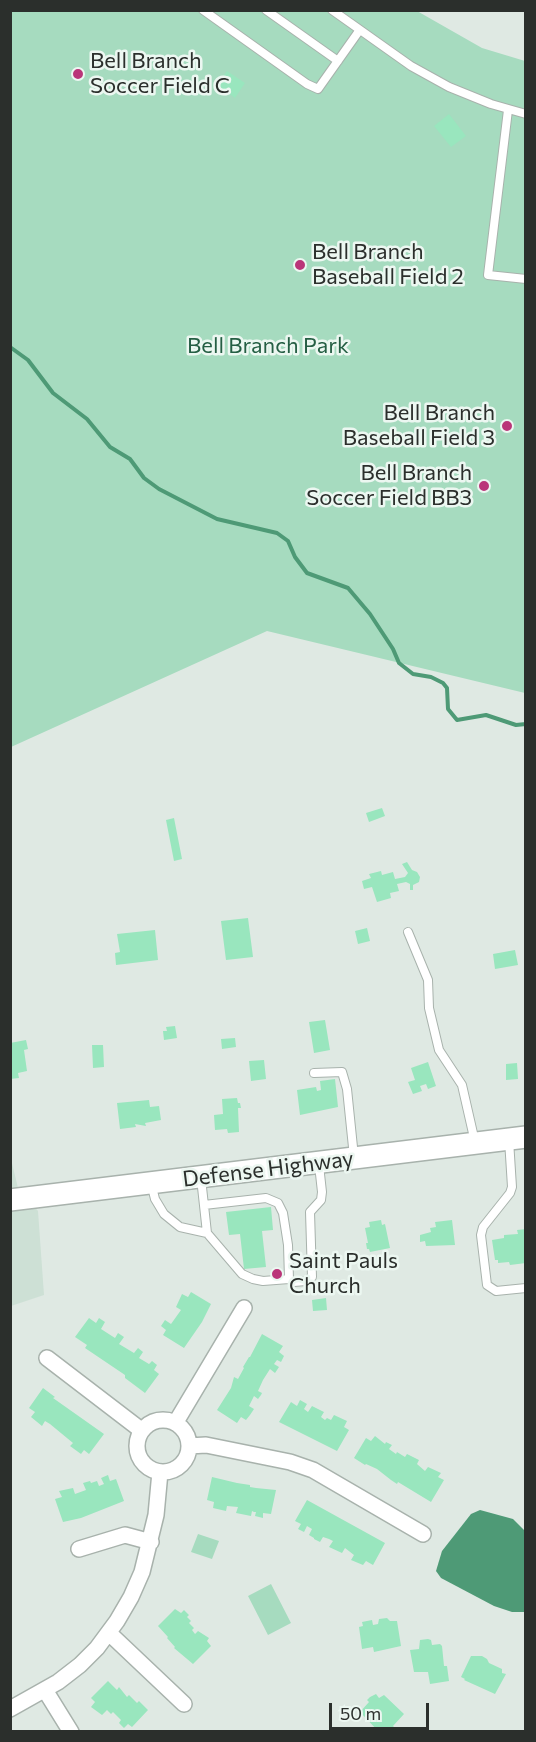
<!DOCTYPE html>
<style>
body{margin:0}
#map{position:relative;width:536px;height:1742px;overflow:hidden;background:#dfe9e3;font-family:Commissioner,sans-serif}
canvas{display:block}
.frame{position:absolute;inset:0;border:12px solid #2b2f2c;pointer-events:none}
.scale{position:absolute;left:329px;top:1703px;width:100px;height:27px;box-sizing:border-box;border:3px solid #2b2f2c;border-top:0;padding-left:8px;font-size:18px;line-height:21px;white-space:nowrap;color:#2b2f2c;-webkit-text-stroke:4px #ecf7f1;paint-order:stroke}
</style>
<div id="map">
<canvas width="536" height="1742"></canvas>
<div class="frame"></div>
<div class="scale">50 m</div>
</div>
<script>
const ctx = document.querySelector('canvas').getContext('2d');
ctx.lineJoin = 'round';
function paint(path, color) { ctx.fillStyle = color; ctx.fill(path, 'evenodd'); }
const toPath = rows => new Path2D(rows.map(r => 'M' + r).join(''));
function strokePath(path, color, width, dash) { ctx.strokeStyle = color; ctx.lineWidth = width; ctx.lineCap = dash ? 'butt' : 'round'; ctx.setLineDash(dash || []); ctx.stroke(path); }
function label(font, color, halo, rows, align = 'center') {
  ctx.font = font + ' Commissioner,sans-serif'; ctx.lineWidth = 5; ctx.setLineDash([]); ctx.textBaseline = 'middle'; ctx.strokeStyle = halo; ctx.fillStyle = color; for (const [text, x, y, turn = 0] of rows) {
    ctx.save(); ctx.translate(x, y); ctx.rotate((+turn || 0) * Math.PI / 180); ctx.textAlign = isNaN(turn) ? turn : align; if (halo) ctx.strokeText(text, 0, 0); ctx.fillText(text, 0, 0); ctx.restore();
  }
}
paint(toPath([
 [10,1155,18,1188,38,1211,44,1295,11,1306]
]), '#cde0d5');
paint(toPath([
 [10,11,417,11,482,48,525,61,525,693,267,631,11,747],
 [198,1534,219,1541,212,1559,191,1552],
 [271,1584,291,1623,268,1635,248,1596]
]), '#a6dbbf');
paint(toPath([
 [480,1510,513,1519,525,1531,525,1612,512,1612,494,1606,441,1578,436,1571,442,1551,471,1514]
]), '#4e9a76');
strokePath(toPath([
 [10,347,28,360,53,393,87,419,110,447,130,459,144,478,159,489,217,519,277,533,288,541,295,557,307,573,348,588,370,614,393,649,399,663,413,674,431,677,443,683,447,688,448,709,457,720,486,715,516,725,526,724]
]), '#4e9a76', 4);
paint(toPath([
 [227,71,245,83,235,98,217,85],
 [449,114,466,136,451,147,434,126],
 [382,808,385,816,369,822,366,813],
 [174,818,182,859,174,861,166,820],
 [407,862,412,870,417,872,420,877,419,882,413,885,413,890,410,890,410,884,406,882,397,884,399,891,390,893,391,898,377,902,372,887,364,889,362,881,371,878,369,874,381,871,382,875,393,872,395,879,405,877,408,873,402,864],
 [248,918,253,957,226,960,221,921],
 [367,928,370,941,358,944,355,931],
 [155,930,158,960,116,965,115,953,120,952,117,934],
 [515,950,518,965,495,969,493,954],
 [325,1020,330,1050,314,1053,309,1022],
 [175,1026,177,1038,164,1040,163,1031,167,1031,166,1027],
 [235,1038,236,1047,222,1049,221,1039],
 [26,1040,28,1049,24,1050,27,1071,18,1073,19,1078,10,1079,10,1043],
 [92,1045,103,1045,104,1067,93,1068],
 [264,1060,266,1079,251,1081,249,1061],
 [428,1062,436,1086,428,1089,426,1084,420,1086,422,1091,413,1094,408,1082,415,1080,411,1068],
 [517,1063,518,1079,506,1080,506,1064],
 [335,1079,338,1107,300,1115,297,1090,316,1087,317,1091,321,1090,320,1081],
 [237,1098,238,1103,240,1103,241,1108,238,1108,239,1132,228,1133,227,1129,215,1130,214,1115,223,1114,222,1099],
 [149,1100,150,1107,159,1106,161,1120,145,1123,146,1126,135,1124,136,1127,120,1129,117,1103],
 [271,1207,273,1230,262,1231,266,1267,244,1269,240,1234,229,1235,226,1212],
 [381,1220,382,1225,385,1224,390,1248,370,1252,369,1249,367,1249,366,1243,368,1243,365,1228,370,1227,369,1222],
 [452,1220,455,1245,426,1246,425,1241,420,1242,420,1235,431,1232,430,1228,436,1227,435,1222],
 [526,1229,526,1263,510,1265,509,1262,498,1263,498,1260,495,1260,492,1240,504,1238,504,1235,518,1234,517,1230],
 [191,1292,211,1304,202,1322,184,1348,163,1335,166,1330,161,1326,165,1320,171,1324,181,1310,176,1307,182,1294,188,1297],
 [326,1298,327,1310,313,1311,312,1300],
 [89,1318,96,1323,99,1318,105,1322,101,1329,115,1338,118,1333,124,1337,119,1344,134,1353,138,1348,143,1352,139,1358,149,1364,152,1361,157,1365,154,1370,159,1374,145,1393,125,1378,125,1375,85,1348,87,1345,75,1337],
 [262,1334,283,1346,279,1352,284,1356,281,1362,277,1360,274,1364,279,1367,275,1373,270,1369,263,1380,258,1391,262,1393,261,1395,258,1399,254,1396,249,1406,254,1409,250,1415,246,1420,241,1417,237,1423,217,1410,231,1388,234,1377,238,1379,244,1368,243,1367,249,1357,250,1357],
 [43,1388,55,1397,53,1398,104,1434,89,1454,84,1450,81,1454,70,1446,73,1443,50,1424,45,1421,42,1426,31,1417,35,1412,29,1408],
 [300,1400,307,1404,304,1409,308,1412,312,1406,324,1412,321,1417,325,1420,327,1418,331,1420,334,1415,347,1421,344,1427,349,1430,337,1451,279,1422,291,1402,297,1406],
 [375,1436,385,1444,386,1442,392,1445,389,1449,396,1454,397,1452,405,1457,407,1454,419,1460,417,1464,425,1471,428,1467,441,1473,438,1477,444,1480,431,1502,398,1482,397,1484,391,1480,377,1469,366,1464,365,1465,354,1458,366,1438,371,1441],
 [108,1475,110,1481,116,1479,124,1501,81,1518,63,1522,55,1499,62,1497,59,1491,73,1488,75,1494,86,1490,83,1483,90,1481,91,1483,97,1481,99,1486,104,1484,101,1478],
 [212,1477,237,1483,250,1485,250,1487,256,1488,276,1490,271,1514,263,1513,263,1518,255,1516,256,1512,254,1512,252,1511,251,1516,236,1513,238,1507,227,1506,226,1511,213,1508,214,1502,207,1500],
 [307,1500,385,1543,373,1565,366,1561,363,1565,351,1560,354,1555,345,1548,342,1553,329,1547,333,1541,329,1539,323,1537,320,1542,314,1539,314,1538,309,1535,312,1529,307,1526,304,1532,298,1529,301,1524,295,1521],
 [175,1609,181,1613,184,1610,189,1615,187,1617,191,1621,189,1623,194,1628,192,1630,195,1634,198,1631,209,1638,207,1641,211,1646,193,1664,174,1648,175,1647,167,1638,168,1637,158,1626],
 [387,1618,390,1621,397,1621,401,1646,374,1652,373,1647,362,1649,359,1627,363,1626,362,1622,372,1620,373,1625,378,1624,379,1619],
 [428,1639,431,1640,432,1645,440,1644,442,1646,444,1666,447,1666,449,1681,430,1684,428,1672,414,1672,410,1650,419,1649,420,1640],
 [471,1656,482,1656,487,1659,489,1663,502,1669,502,1673,506,1674,495,1694,464,1680,465,1679,461,1677],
 [108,1681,117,1690,119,1687,127,1697,129,1695,137,1703,139,1701,148,1710,132,1727,128,1724,124,1728,119,1723,121,1720,113,1712,111,1714,107,1710,102,1715,91,1707,95,1702,91,1698],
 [376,1694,379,1698,384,1695,404,1714,393,1726,396,1729,393,1732,379,1732,360,1712,369,1702,367,1700,370,1697]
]), '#99e6be');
const service = toPath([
 [203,10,307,84,318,89,359,31],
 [266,10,338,61],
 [332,10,411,66,449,87,491,104,526,114],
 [508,110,488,275,526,279],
 [408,932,428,980,429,1008,439,1050,462,1085,475,1142],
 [314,1073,342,1072,347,1089,354,1157],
 [509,1140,512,1187,510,1193,483,1227,481,1235,487,1285,496,1291,526,1288],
 [151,1183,155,1199,164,1214,180,1227,207,1233,201,1178],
 [204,1205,266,1198,278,1203,283,1213,288,1245,289,1279,294,1282,306,1281,312,1277,310,1212,321,1200,322,1192,319,1165],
 [207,1233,242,1274,253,1279,263,1281,289,1279]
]);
const minor = toPath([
 [47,1358,141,1430],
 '137 1446a26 26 0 1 1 52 0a26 26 0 1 1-52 0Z',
 [176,1422,244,1308],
 [189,1446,206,1445,290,1462,313,1470,423,1534],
 [79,1549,125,1535,151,1542],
 [109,1633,184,1704],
 [45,1690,71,1732],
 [10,1709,58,1682,80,1665,97,1648,117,1621,131,1597,142,1572,156,1515,160,1472]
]);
const secondary = toPath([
 [10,1200,526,1137]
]);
strokePath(service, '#a8b2ac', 10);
strokePath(minor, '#a8b2ac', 18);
strokePath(secondary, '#a8b2ac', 24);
strokePath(service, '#fff', 8);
strokePath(minor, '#fff', 15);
strokePath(secondary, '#fff', 21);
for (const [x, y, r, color] of [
 [78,74,6,"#ba3579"],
 [300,265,6,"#ba3579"],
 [507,426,6,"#ba3579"],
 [484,486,6,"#ba3579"],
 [277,1274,6,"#ba3579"]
]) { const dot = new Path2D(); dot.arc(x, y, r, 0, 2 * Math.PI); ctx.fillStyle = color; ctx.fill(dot); strokePath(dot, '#ecf7f1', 2); }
label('22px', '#2b2f2c', '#ecf7f1', [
 ["Bell Branch",90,61],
 ["Soccer Field C",90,86],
 ["Bell Branch",312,252],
 ["Baseball Field 2",312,277],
 ["Bell Branch",495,413,"right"],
 ["Baseball Field 3",495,438,"right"],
 ["Bell Branch",472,473,"right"],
 ["Soccer Field BB3",472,498,"right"],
 ["Saint Pauls",289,1261],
 ["Church",289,1286]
], 'left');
label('22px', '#255f44', '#ecf7f1', [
 ["Bell Branch Park",268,346]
]);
label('22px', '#2b2f2c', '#ecf7f1', [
 ["Defense Highway",268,1169,-7]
]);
</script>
